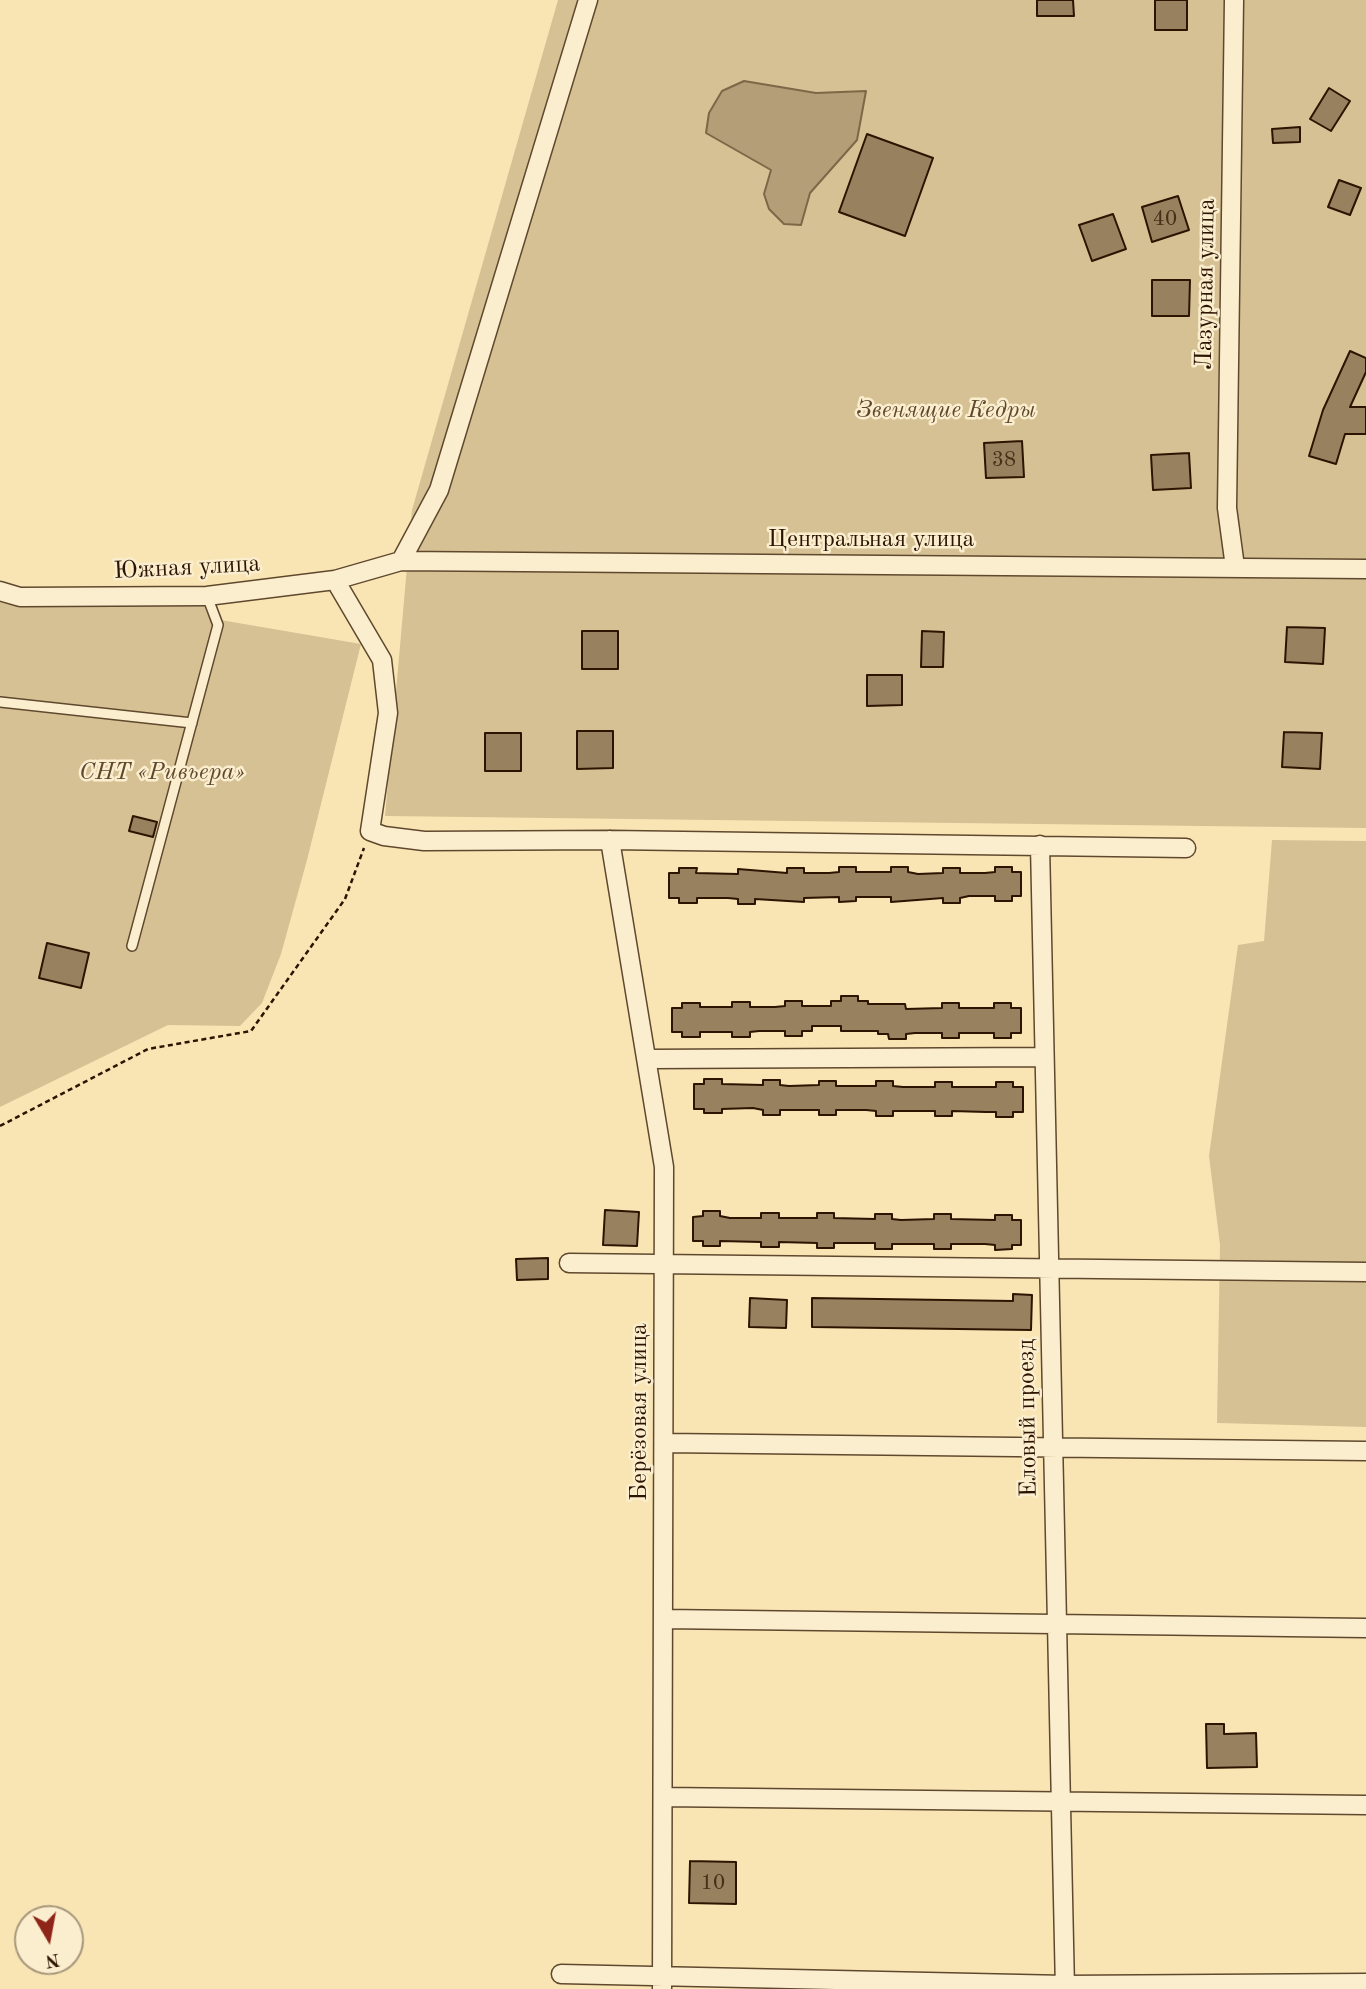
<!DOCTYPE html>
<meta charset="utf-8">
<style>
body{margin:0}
#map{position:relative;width:1366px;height:1989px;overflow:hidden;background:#f9e5b4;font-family:"Old Standard TT",serif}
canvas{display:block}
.north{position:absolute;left:14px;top:1905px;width:70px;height:70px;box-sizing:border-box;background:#fbeece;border:2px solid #a8977c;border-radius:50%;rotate:170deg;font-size:19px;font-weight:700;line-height:28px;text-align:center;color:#2c1400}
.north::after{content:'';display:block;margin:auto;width:24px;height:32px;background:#8f2418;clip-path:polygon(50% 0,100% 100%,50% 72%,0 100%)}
</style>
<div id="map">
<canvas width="1366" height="1989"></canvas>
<div class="north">N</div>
</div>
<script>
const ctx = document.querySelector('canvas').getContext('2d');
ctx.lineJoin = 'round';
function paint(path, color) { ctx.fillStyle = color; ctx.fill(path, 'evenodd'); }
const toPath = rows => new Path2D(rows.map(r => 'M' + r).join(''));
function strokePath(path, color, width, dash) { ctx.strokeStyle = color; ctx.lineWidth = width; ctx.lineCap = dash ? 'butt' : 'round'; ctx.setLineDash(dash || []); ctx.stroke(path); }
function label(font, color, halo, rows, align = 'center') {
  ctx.font = font + ' "Old Standard TT",serif'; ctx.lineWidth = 5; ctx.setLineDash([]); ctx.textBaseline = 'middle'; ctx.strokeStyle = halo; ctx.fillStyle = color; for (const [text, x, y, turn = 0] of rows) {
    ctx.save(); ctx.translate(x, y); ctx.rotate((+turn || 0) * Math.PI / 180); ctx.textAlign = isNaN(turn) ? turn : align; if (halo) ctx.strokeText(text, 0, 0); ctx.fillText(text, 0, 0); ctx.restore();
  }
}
paint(toPath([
 [558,0,1366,0,1366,828,385,816,412,510],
 [0,592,202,601,209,618,361,644,307,860,281,954,262,1003,240,1026,168,1025,0,1107],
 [1272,840,1366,841,1366,1427,1217,1423,1220,1245,1209,1156,1238,945,1264,941]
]), '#d6c195');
const water = toPath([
 [744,81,816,93,866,91,857,140,810,193,801,225,784,224,769,209,764,194,771,170,706,133,709,113,722,91,744,81]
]);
paint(water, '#b39e77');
strokePath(water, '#7d6747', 2);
const building = toPath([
 [1037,0,1073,0,1074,16,1037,16,1037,0],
 [1155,0,1187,0,1187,30,1155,30,1155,0],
 [1329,88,1350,101,1331,131,1310,119,1329,88],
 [1300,127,1300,142,1273,143,1272,129,1300,127],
 [867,134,933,158,905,236,839,212,867,134],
 [1339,180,1361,188,1350,215,1328,207,1339,180],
 [1178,196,1189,230,1152,242,1142,207,1178,196],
 [1113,214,1126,249,1092,261,1079,225,1113,214],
 [1152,280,1190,280,1189,316,1152,316,1152,280],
 [1350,351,1366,358,1366,372,1350,407,1366,407,1366,434,1345,434,1336,464,1309,456,1323,410,1350,351],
 [1022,441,1024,477,986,478,984,443,1022,441],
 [1189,453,1191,488,1153,490,1151,455,1189,453],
 [1287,627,1325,628,1323,664,1285,662,1287,627],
 [582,631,618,631,618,669,582,669,582,631],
 [922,631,944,632,943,667,921,667,922,631],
 [867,675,902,675,902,705,867,706,867,675],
 [577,731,613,731,613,768,577,769,577,731],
 [1284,732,1322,733,1320,769,1282,767,1284,732],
 [485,733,521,733,521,771,485,771,485,733],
 [133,816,157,822,153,837,129,831,133,816],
 [839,867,856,867,856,872,891,872,891,867,908,867,908,872,918,874,943,873,943,868,960,868,960,873,985,873,995,872,995,867,1012,867,1012,872,1021,872,1021,896,1012,896,1012,901,995,901,995,896,969,896,960,898,960,903,943,903,943,898,891,902,891,897,856,897,856,901,839,902,839,897,804,898,804,902,755,899,755,904,738,904,738,899,728,898,697,898,697,903,679,903,679,898,669,898,669,873,679,873,679,868,697,868,696,873,738,874,738,869,787,873,787,868,804,868,804,873,829,873,839,872,839,867],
 [47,943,89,953,81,988,39,978,47,943],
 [841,996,858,996,858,1001,868,1001,868,1004,905,1004,906,1009,942,1008,942,1003,959,1003,959,1008,994,1008,994,1003,1011,1003,1011,1008,1021,1008,1021,1033,1011,1033,1011,1038,994,1038,994,1033,959,1033,959,1038,942,1038,942,1033,915,1033,906,1034,906,1039,889,1039,888,1034,878,1034,878,1031,841,1031,841,1026,812,1026,812,1031,802,1031,802,1036,785,1036,785,1031,759,1031,750,1032,750,1037,732,1037,732,1032,700,1032,700,1037,682,1037,682,1032,672,1032,672,1008,682,1008,682,1003,700,1003,700,1007,732,1007,732,1002,750,1002,750,1007,775,1007,785,1006,785,1001,802,1001,802,1006,831,1006,831,1001,841,1001,841,996],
 [704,1079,722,1079,722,1084,763,1085,763,1080,780,1080,780,1085,789,1086,819,1085,819,1081,836,1081,836,1086,876,1086,876,1081,893,1081,893,1086,903,1087,935,1087,935,1082,952,1082,952,1087,996,1087,996,1082,1013,1082,1013,1087,1023,1087,1023,1112,1013,1112,1013,1117,996,1117,996,1112,986,1112,952,1111,952,1116,935,1116,935,1111,893,1111,893,1116,876,1116,876,1111,866,1110,836,1110,836,1115,819,1115,819,1110,780,1110,780,1115,763,1115,763,1110,753,1108,722,1109,722,1113,704,1113,704,1109,694,1109,694,1084,704,1084,704,1079],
 [605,1210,639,1212,637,1246,603,1245,605,1210],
 [703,1211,720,1211,720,1216,730,1218,761,1218,761,1213,779,1213,779,1218,817,1218,817,1213,834,1213,834,1218,875,1219,875,1214,892,1214,892,1219,901,1220,934,1219,934,1214,951,1214,951,1219,995,1220,995,1215,1012,1215,1012,1220,1021,1220,1021,1245,1012,1245,1012,1249,995,1250,995,1245,985,1244,951,1244,951,1249,934,1249,934,1244,892,1244,892,1249,875,1249,875,1243,834,1243,834,1248,817,1248,817,1243,779,1242,779,1247,761,1247,761,1242,720,1241,720,1246,703,1246,703,1241,693,1241,693,1217,703,1216,703,1211],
 [548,1258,548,1279,517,1280,516,1259,548,1258],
 [1013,1294,1032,1295,1031,1330,812,1327,812,1298,1013,1301,1013,1294],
 [750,1298,787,1300,786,1328,749,1327,750,1298],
 [1206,1724,1224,1724,1224,1734,1256,1733,1257,1767,1207,1768,1206,1724],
 [690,1861,736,1862,736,1904,689,1903,690,1861]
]);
paint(building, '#97815e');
strokePath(building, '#2c1400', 2);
const service = toPath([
 [0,702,192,723],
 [132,946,218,625,207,596]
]);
const minor = toPath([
 [1234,0,1227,508,1235,567],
 [401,561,439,490,588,0],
 [335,580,382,660,388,713,370,831,384,836,424,841,610,840,1186,848],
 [0,591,20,597,207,596,335,580,401,561,1366,569],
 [610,840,664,1167,662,1989],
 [1040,845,1065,1989],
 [649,1059,1044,1057],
 [569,1263,1366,1272],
 [665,1443,1366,1451],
 [664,1619,1366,1628],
 [663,1797,1366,1805],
 [561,1974,1065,1985,1366,1983]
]);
strokePath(service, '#5f482d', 12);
strokePath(minor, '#5f482d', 21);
strokePath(toPath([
 [0,1126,148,1049,251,1031,345,899,364,848]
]), '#2c1400', 2.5, [5, 3.5]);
strokePath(service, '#fbeece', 9);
strokePath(minor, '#fbeece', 18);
label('21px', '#472f18', null, [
 ["40",1165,219],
 ["38",1004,460],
 ["10",713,1883]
]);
label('24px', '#2c1400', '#fbeece', [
 ["Лазурная улица",1206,284,-89],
 ["Центральная улица",871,540],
 ["Южная улица",187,568,-3],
 ["Берёзовая улица",640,1412,-90],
 ["Еловый проезд",1028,1418,-91]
]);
label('italic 24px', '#5f482d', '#fbeece', [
 ["Звенящие Кедры",946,411],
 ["СНТ «Ривьера»",162,773]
]);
</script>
